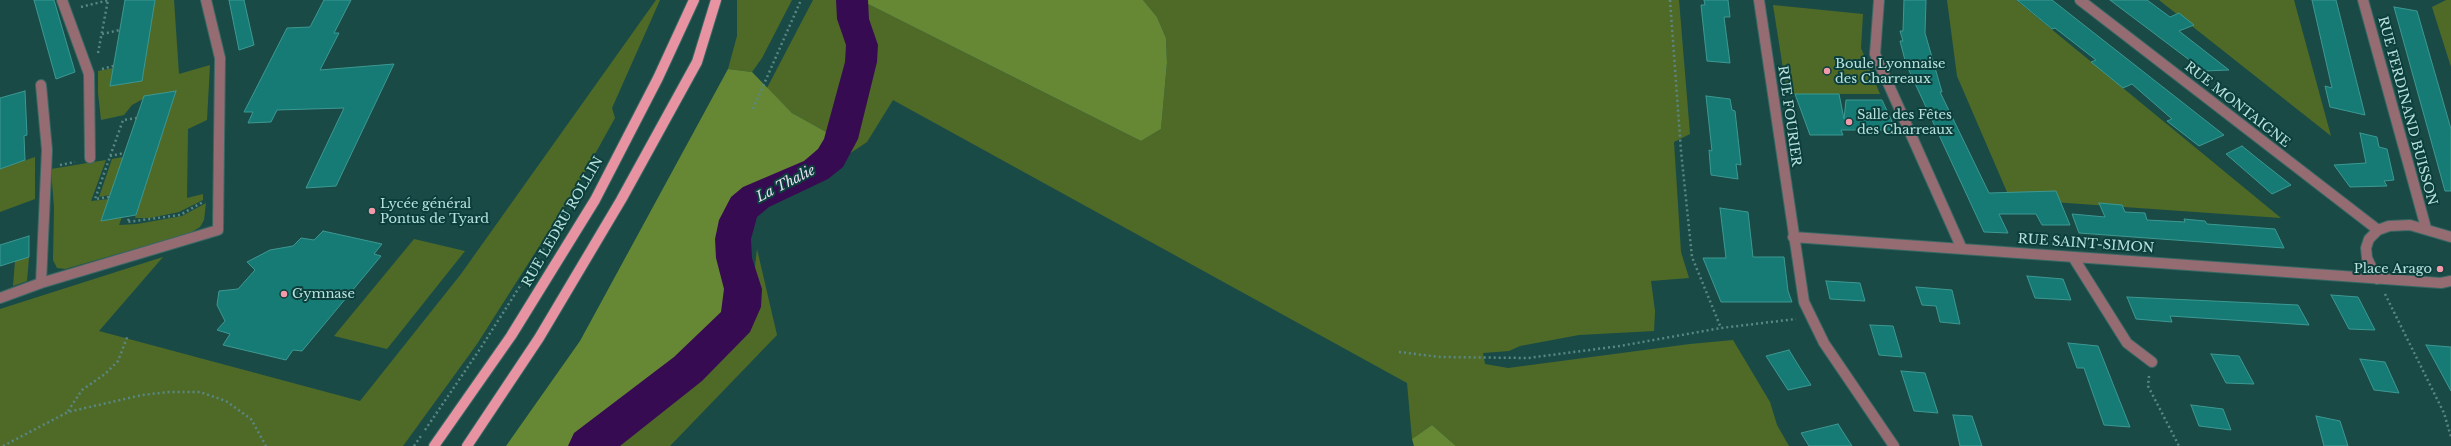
<!DOCTYPE html>
<meta charset="utf-8">
<style>
body{margin:0}
canvas{display:block;background:#194a46}
</style>
<canvas width="2451" height="446"></canvas>
<script>
const ctx = document.querySelector('canvas').getContext('2d');
ctx.lineJoin = 'round';
function paint(path, color) { ctx.fillStyle = color; ctx.fill(path, 'evenodd'); }
const toPath = rows => new Path2D(rows.map(r => 'M' + r).join(''));
function strokePath(path, color, width, dash) { ctx.strokeStyle = color; ctx.lineWidth = width; ctx.lineCap = dash ? 'butt' : 'round'; ctx.setLineDash(dash || []); ctx.stroke(path); }
function label(font, color, halo, rows, align = 'center') {
  ctx.font = font + ' "Libre Baskerville",serif'; ctx.lineWidth = 4; ctx.setLineDash([]); ctx.textBaseline = 'middle'; ctx.strokeStyle = halo; ctx.fillStyle = color; for (const [text, x, y, turn = 0] of rows) {
    ctx.save(); ctx.translate(x, y); ctx.rotate((+turn || 0) * Math.PI / 180); ctx.textAlign = isNaN(turn) ? turn : align; if (halo) ctx.strokeText(text, 0, 0); ctx.fillText(text, 0, 0); ctx.restore();
  }
}
paint(toPath([
 [155,0,174,0,179,74,210,65,207,120,188,129,187,198,203,194,203,200,179,212,150,218,135,218,176,91,159,94,158,97,143,99,132,105,124,115,101,120,98,93,98,71,113,68,110,86,142,81],
 [656,0,660,0,612,108,615,118,575,190,477,344,403,446,0,446,0,309,163,257,99,331,360,401,461,274],
 [737,0,792,0,762,58,752,72,728,69,737,36],
 [813,0,842,0,842,11,853,46,849,70,828,133,792,113,767,88],
 [860,0,1141,141,1161,129,1167,63,1166,38,1157,17,1143,0,1679,0,1690,134,1674,142,1681,252,1689,278,1651,281,1655,311,1654,331,1579,335,1520,346,1509,351,1483,353,1485,364,1508,368,1690,344,1733,340,1770,402,1777,425,1789,446,1456,446,1432,425,1412,439,1407,383,893,100,867,142,849,154,875,60,872,44,862,24],
 [1947,0,2016,0,2281,218,2010,199,1957,76],
 [2159,0,2294,0,2331,136],
 [2446,0,2451,0,2451,67,2432,7],
 [1773,5,1863,14,1861,48,1880,94,1787,94],
 [35,157,35,199,0,212,0,169],
 [123,157,110,195,99,197,112,159],
 [106,160,91,201,109,199,101,221,122,217,119,225,137,224,182,216,206,203,204,220,200,227,190,233,65,269,57,268,53,260,54,208,51,169],
 [414,239,465,251,387,349,334,336],
 [757,249,777,335,670,446,605,446,731,344,749,320],
 [29,257,27,281,13,286,15,261]
]), '#4f6a27');
paint(toPath([
 [860,0,1143,0,1157,17,1166,38,1167,63,1161,129,1141,141],
 [728,69,752,72,792,113,828,133,816,160,747,195,732,210,726,233,726,258,734,290,733,307,724,325,691,354,572,446,506,446,580,341],
 [1432,425,1456,446,1414,446,1412,439]
]), '#668834');
paint(toPath([
 [836,0,868,0,869,19,878,45,877,62,858,139,843,167,828,179,769,207,757,217,751,239,752,258,762,289,761,307,750,332,702,381,620,446,568,446,574,433,674,357,721,312,724,289,716,258,715,239,719,220,731,197,743,187,804,161,818,149,824,139,845,62,846,45,837,19,836,0]
]), '#370b52');
const building = toPath([
 [34,0,54,0,75,72,56,79,34,0],
 [125,0,155,0,142,81,110,86,125,0],
 [229,0,244,0,254,45,239,50,229,0],
 [324,0,351,0,334,33,339,33,320,70,394,64,336,186,306,188,344,108,277,110,271,122,248,123,253,112,244,112,287,28,310,27,324,0],
 [1704,0,1728,0,1730,17,1724,17,1730,63,1707,61,1701,5,1705,5,1704,0],
 [1904,0,1926,0,1925,33,1942,92,1940,92,1989,193,2056,191,2070,225,2042,225,2036,214,1999,214,2008,233,1984,232,1906,64,1900,41,1903,41,1900,31,1903,31,1904,0],
 [2017,0,2052,0,2224,135,2199,146,2167,121,2172,119,2132,84,2123,88,2091,62,2096,60,2055,28,2052,29,2017,0],
 [2110,0,2147,0,2170,17,2179,13,2194,25,2179,31,2229,70,2204,71,2110,0],
 [2312,0,2336,0,2365,115,2330,107,2325,86,2332,88,2312,0],
 [2394,7,2417,11,2451,129,2451,191,2445,191,2394,7],
 [25,91,27,135,24,136,25,160,0,169,0,98,25,91],
 [176,91,136,215,101,221,144,96,176,91],
 [1795,94,1839,94,1844,119,1846,100,1882,100,1896,130,1841,130,1843,135,1810,135,1795,94],
 [1706,96,1730,99,1732,110,1735,111,1741,165,1736,164,1738,179,1711,175,1709,150,1712,151,1706,96],
 [2360,133,2377,137,2379,147,2387,149,2394,180,2384,181,2387,186,2350,187,2334,165,2366,163,2360,133],
 [2242,146,2258,159,2291,185,2272,194,2226,154,2242,146],
 [2099,203,2122,205,2125,212,2145,213,2147,220,2185,222,2184,219,2205,221,2207,224,2275,229,2284,248,2079,233,2072,214,2105,217,2099,203],
 [1720,208,1748,212,1753,257,1784,257,1788,291,1792,302,1721,302,1703,258,1726,258,1720,208],
 [323,231,382,244,374,254,381,256,302,351,293,350,286,360,223,345,230,334,217,330,225,321,217,305,219,291,238,289,255,270,247,262,270,250,293,246,301,238,314,240,323,231],
 [29,236,29,257,0,266,0,245,29,236],
 [2027,276,2063,279,2071,300,2035,298,2027,276],
 [1826,281,1860,283,1865,301,1830,299,1826,281],
 [1916,287,1952,290,1960,324,1940,322,1936,306,1922,305,1916,287],
 [2331,295,2358,297,2375,330,2349,329,2331,295],
 [2127,297,2298,305,2309,325,2170,316,2172,322,2136,319,2127,297],
 [1870,325,1893,326,1902,357,1879,355,1870,325],
 [2068,343,2098,346,2130,427,2104,425,2084,368,2077,368,2068,343],
 [2426,345,2451,347,2451,391,2426,345],
 [1789,350,1800,368,1811,385,1788,390,1766,356,1789,350],
 [2211,354,2239,356,2254,384,2226,383,2211,354],
 [2360,359,2385,362,2399,393,2374,390,2360,359],
 [1901,371,1925,373,1938,413,1914,411,1901,371],
 [2191,405,2223,409,2231,430,2199,426,2191,405],
 [1953,415,1972,416,1982,446,1960,446,1953,415],
 [2316,416,2340,421,2348,446,2324,446,2316,416],
 [1838,424,1852,446,1809,446,1801,433,1838,424]
]);
paint(building, '#167b75');
strokePath(building, '#3d9892', 1);
const minor = toPath([
 [62,0,89,74,90,158],
 [1759,0,1804,302,1824,343,1894,446],
 [1879,0,1875,54,1962,249],
 [2080,0,2378,230],
 [2363,0,2426,228],
 [41,85,47,150,41,283,218,230,220,58,206,0],
 [1793,237,2441,283,2451,281],
 [2073,257,2127,343,2152,362],
 [2377,279,2367,258,2366,248,2369,239,2378,230,2389,226,2410,225,2451,237],
 [0,298,41,283]
]);
const major = toPath([
 [434,446,511,336,595,200,658,78,694,0],
 [467,446,539,338,621,200,697,62,716,0]
]);
strokePath(minor, '#396864', 12);
strokePath(major, '#396864', 12);
strokePath(toPath([
 [1670,0,1681,151,1692,257,1721,328],
 [81,7,109,0],
 [102,34,120,30],
 [98,53,108,0],
 [102,69,113,66],
 [753,109,801,0],
 [110,156,124,153],
 [60,165,75,162],
 [109,197,95,199,123,120,137,118],
 [129,219,127,222,180,215,203,202],
 [2385,294,2444,413,2451,437],
 [1399,352,1440,357,1528,358,1620,346,1721,328,1796,319],
 [2149,376,2148,386,2179,446],
 [68,411,82,390,105,374,118,361,128,335],
 [425,430,480,349,573,203],
 [3,446,68,412,142,395,169,392,200,392,226,401,251,419,266,446],
 [414,446,421,436]
]), '#598783', 2.5, [2, 3]);
strokePath(minor, '#956c72', 10);
strokePath(major, '#e793a2', 10);
for (const [x, y, r, color] of [
 [1827,71,4,"#f39aaa"],
 [1849,122,4,"#f39aaa"],
 [372,211,4,"#f39aaa"],
 [2440,269,4,"#f39aaa"],
 [284,294,4,"#f39aaa"]
]) { const dot = new Path2D(); dot.arc(x, y, r, 0, 2 * Math.PI); ctx.fillStyle = color; ctx.fill(dot); strokePath(dot, '#0c3f3c', 1.5); }
label('13px', '#b9e2de', '#0c3f3c', [
 ["Boule Lyonnaise",1835,64],
 ["des Charreaux",1835,79],
 ["Salle des Fêtes",1857,115],
 ["des Charreaux",1857,130],
 ["Lycée général",380,204],
 ["Pontus de Tyard",380,219],
 ["Place Arago",2432,269,"right"],
 ["Gymnase",292,294]
], 'left');
label('13px', '#b9e2de', '#0c3f3c', [
 ["RUE MONTAIGNE",2237,105,38],
 ["RUE FERDINAND BUISSON",2407,111,75],
 ["RUE FOURIER",1789,116,82],
 ["RUE LEDRU ROLLIN",563,222,-60],
 ["RUE SAINT-SIMON",2086,244,4]
]);
label('italic 14px', '#e8def2', '#0c3f3c', [
 ["La Thalie",786,184,-27]
]);
</script>
